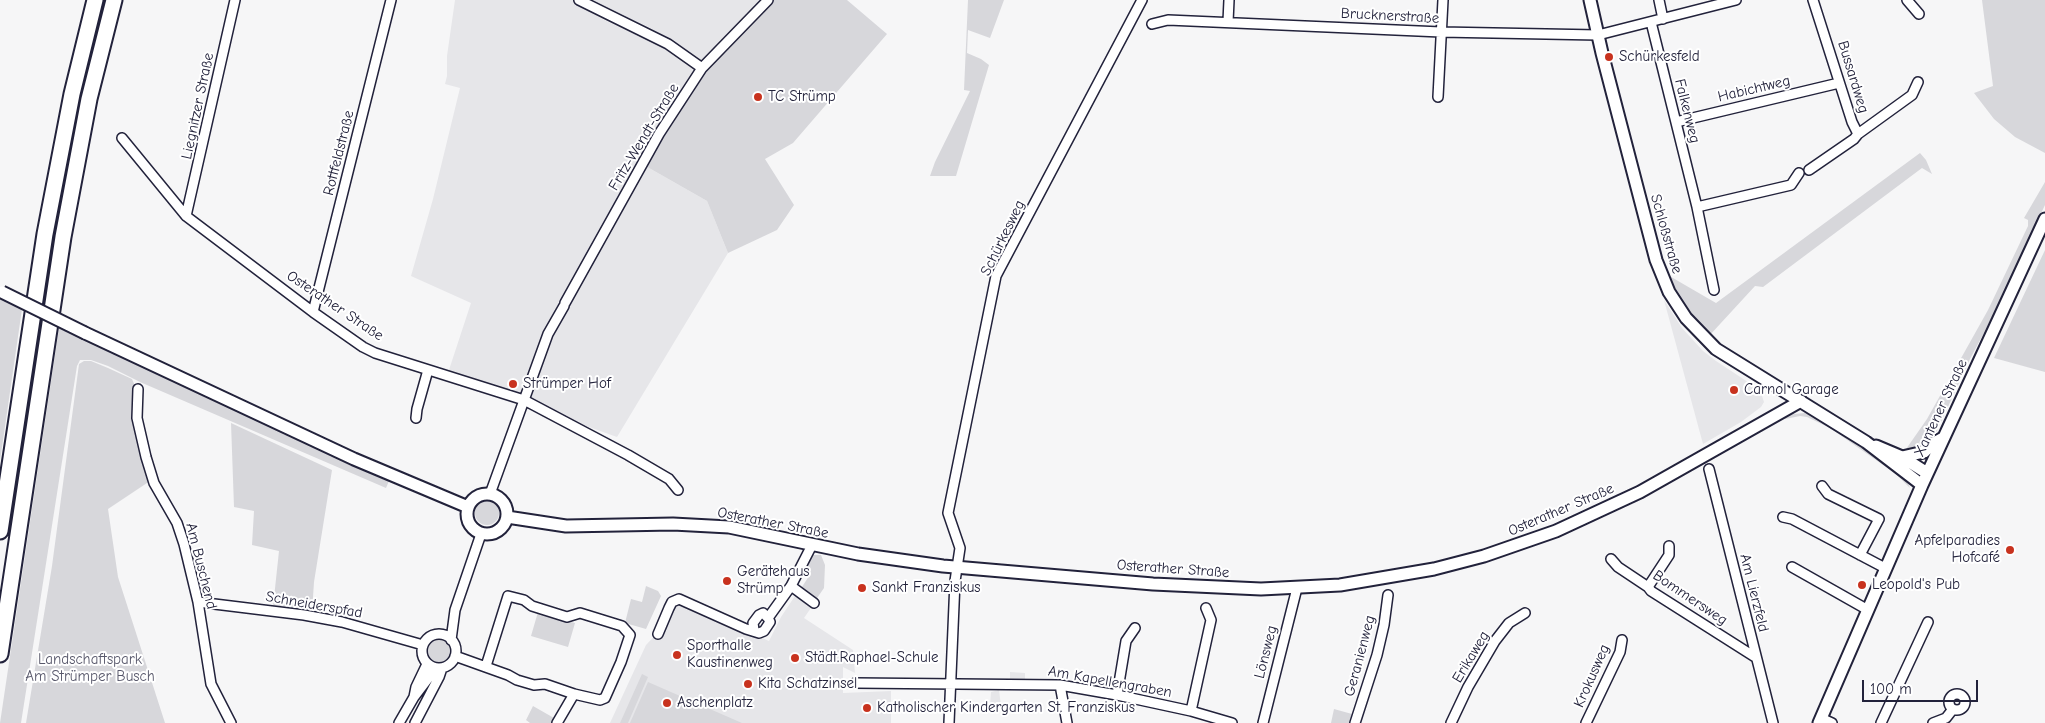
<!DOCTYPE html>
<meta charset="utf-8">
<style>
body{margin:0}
#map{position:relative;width:2045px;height:723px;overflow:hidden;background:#f6f6f7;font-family:"Comic Neue",sans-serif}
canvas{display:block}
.scale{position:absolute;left:1862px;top:680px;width:116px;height:22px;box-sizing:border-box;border:2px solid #22223b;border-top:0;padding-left:6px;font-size:15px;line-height:18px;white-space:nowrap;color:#22223b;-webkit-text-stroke:4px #fff;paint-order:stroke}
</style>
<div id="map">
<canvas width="2045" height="723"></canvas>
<div class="scale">100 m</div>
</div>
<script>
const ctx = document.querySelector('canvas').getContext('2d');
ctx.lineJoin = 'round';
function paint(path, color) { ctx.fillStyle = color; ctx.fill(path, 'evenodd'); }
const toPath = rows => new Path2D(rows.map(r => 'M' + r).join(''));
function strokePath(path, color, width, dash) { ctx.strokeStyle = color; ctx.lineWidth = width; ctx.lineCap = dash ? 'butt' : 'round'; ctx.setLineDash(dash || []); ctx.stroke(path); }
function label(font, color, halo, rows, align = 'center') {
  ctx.font = font + ' "Comic Neue",sans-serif'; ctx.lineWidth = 4; ctx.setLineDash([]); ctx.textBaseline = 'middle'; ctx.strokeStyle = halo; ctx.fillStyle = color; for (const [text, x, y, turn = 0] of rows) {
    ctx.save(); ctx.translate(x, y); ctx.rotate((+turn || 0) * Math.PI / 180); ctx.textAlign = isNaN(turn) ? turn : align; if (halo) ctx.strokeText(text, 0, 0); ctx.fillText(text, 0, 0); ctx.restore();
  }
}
paint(toPath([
 [455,0,768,0,642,164,707,201,728,253,617,437,447,376,471,303,411,276,433,199,460,88,445,84,447,76,447,56],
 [1664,300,1682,328,1703,351,1716,361,1760,390,1764,402,1761,407,1741,422,1703,444],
 [797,593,813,605,804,618,853,650,855,673,843,667,843,693,891,691,891,723,610,723,646,645,663,627,672,607,679,603,769,641,781,617],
 [1010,672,1025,673,1025,679,1010,680],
 [999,690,1001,706,990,706,991,692]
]), '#e6e6e9');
paint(toPath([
 [768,0,847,0,887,34,793,143,765,159,794,205,779,227,777,230,728,253,707,201,642,164,702,68],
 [968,0,1004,0,990,38,968,30,967,53,981,59,989,65,956,176,930,176,935,162,970,91,964,90],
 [1982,0,2045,0,2045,153,2015,137,1994,119,1974,93,1993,86],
 [1920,153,1926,160,1932,174,1922,168,1763,287,1755,286,1709,336,1690,315,1678,298,1666,274,1716,303],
 [2045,182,2045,205,1987,327,1970,359,1935,435,1929,444,1922,449,1904,452,1927,419,1988,310,2028,226,2028,220,2024,218],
 [2045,250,2045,372,1994,358],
 [0,299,22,309,0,461],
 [59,328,389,481,386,488,140,382,108,366,91,360,80,360,77,366,21,723,0,723],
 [84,361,91,361,108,368,132,379,135,386,150,481,108,509,118,577,165,723,26,723,52,566,79,364],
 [1805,413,1818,418,1873,453,1906,479,1910,488,1896,474,1830,428,1807,417,1800,416,1785,419,1785,416,1794,414],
 [231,423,332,470,314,582,312,612,273,607,279,551,252,545,254,511,234,507],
 '475 513a12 12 0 1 1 24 0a12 12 0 1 1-24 0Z',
 [813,555,821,555,825,565,824,588,815,601,800,590,811,573,804,567,807,559],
 [646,586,658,591,661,596,646,629,625,623,631,599,642,602],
 [538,612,575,623,568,647,531,636],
 '428 651a11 11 0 1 1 22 0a11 11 0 1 1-22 0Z',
 [642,674,648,677,628,723,620,723],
 [648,682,742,723,630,723],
 [533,706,554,718,551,723,530,723,526,720],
 [1334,709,1352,714,1349,723,1331,723]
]), '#d7d7db');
const street = toPath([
 [579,0,668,44,702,68],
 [1659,0,1663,19],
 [1907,0,1919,14],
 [1228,22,1229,0],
 [1651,22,1697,207,1714,290],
 [1152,24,1168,20,1441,32,1598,35,1736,0],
 [1438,97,1443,0],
 [1676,122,1839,83],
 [1858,134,1912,95,1918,82],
 [122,138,186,216,313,312,363,347,375,353,524,400,628,455,669,479,678,490],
 [1809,170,1854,139,1858,134,1852,122,1813,0],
 [1697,207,1791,185,1799,173],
 [186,216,235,0],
 [565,303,659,134,702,68,768,0],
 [313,312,391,0],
 [138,389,137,418,146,457,154,483,177,523,184,544,198,602,211,684,231,723],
 [416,418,417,409,428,370],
 [1709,469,1773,723],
 [1822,486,1828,494,1879,519,1860,555],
 [490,494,548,334,564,306],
 [1783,517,1792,519,1885,568],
 [1611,559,1618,567,1648,587,1651,591,1755,657],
 [1792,567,1868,610],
 [791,586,814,603],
 [1648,587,1669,555,1669,546],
 [198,602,304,615,342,622,423,645],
 [754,630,753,623,759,615,763,613,768,618],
 '422 651a17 17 0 1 1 34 0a17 17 0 1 1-34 0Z',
 [658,634,669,608,672,602,679,599,746,629,759,633,764,631,770,622,768,618,791,586,812,545],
 [451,640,455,610,481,534],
 [455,656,508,675,517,680,534,685,545,684,574,694,557,723],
 [427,664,416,687,414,697,436,668],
 [486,666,508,596,524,600,532,606,567,617,580,613,622,626,630,635,621,662,605,698,600,700,574,694],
 [855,683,1060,685,1117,695,1191,711,1232,723],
 [1060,685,1067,723],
 '1949 702a8 8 0 1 1 16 0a8 8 0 1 1-16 0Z',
 [1117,695,1126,641,1135,628],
 [1191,711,1211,620,1206,608],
 [1821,718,1832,723],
 [399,723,414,697],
 [415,723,439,677,442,668],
 [949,723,955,581,960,548,948,513,996,276,1142,0],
 [1263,723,1297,588],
 [1355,723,1377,655,1384,625,1388,595],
 [1451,723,1468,687,1495,641,1509,623,1525,613],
 [1586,723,1620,652,1622,640],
 [1881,723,1928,622],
 [1933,723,1946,718,1953,709]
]);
const secondary = toPath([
 [1590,0,1602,53,1656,260,1669,292,1686,318,1716,349,1866,442,1922,485],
 [85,333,354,459,468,507],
 [1876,446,1902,457,1927,473],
 [1902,457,1924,452,1932,444,1943,438],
 '467 514a20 20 0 1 1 40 0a20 20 0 1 1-40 0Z',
 [507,517,566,526,673,524,729,527,858,554,943,566,1153,584,1261,589,1340,585,1434,569,1484,556,1556,531,1640,492,1801,401],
 [1819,723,1922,485,2045,219]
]);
const highway = toPath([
 [0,531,45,234,72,94,95,0],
 [0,654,63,237,89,99,114,0]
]);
strokePath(street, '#22223b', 12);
strokePath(secondary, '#22223b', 15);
strokePath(highway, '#22223b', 19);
strokePath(street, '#fff', 9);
strokePath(secondary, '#fff', 11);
strokePath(highway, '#fff', 15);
const secondaryBridge = toPath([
 [2,292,85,333]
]);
strokePath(secondaryBridge, '#22223b', 15, []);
strokePath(secondaryBridge, '#fff', 11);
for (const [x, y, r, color] of [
 [1609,57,5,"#c8321e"],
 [758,97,5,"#c8321e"],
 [513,384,5,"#c8321e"],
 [1734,390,5,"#c8321e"],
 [2010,550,5,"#c8321e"],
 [727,581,5,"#c8321e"],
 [1862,585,5,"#c8321e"],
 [862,588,5,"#c8321e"],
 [677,655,5,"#c8321e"],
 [795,658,5,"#c8321e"],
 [748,684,5,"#c8321e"],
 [667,703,5,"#c8321e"],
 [867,708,5,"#c8321e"]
]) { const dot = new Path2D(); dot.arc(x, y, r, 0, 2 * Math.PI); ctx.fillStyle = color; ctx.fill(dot); strokePath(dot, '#fff', 2); }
label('15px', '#22223b', '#fff', [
 ["Brucknerstraße",1390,16,3],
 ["Bussardweg",1853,77,73],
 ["Habichtweg",1754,89,-13],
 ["Liegnitzer Straße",198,106,-78],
 ["Falkenweg",1687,111,76],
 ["Fritz-Wendt-Straße",644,137,-59],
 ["Rottfeldstraße",339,153,-76],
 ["Schloßstraße",1666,234,74],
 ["Schürkesweg",1003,238,-64],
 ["Osterather Straße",335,306,34],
 ["Xantener Straße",1941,408,-65],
 ["Osterather Straße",1561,510,-23],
 ["Osterather Straße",773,523,11],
 ["Am Buschend",201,566,76],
 ["Osterather Straße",1173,569,4],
 ["Am Lierzfeld",1754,593,76],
 ["Bommersweg",1690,598,34],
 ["Schneiderspfad",314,605,10],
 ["Lönsweg",1266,652,-76],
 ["Geranienweg",1360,656,-75],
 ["Erikaweg",1471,657,-59],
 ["Krokusweg",1592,676,-66],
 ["Am Kapellengraben",1110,682,10]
]);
label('15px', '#22223b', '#fff', [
 ["Schürkesfeld",1619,57],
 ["TC Strümp",768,97],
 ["Strümper Hof",523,384],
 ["Carnol Garage",1744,390],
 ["Apfelparadies",2000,541,"right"],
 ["Hofcafé",2000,558,"right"],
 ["Gerätehaus",737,572],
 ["Strümp",737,589],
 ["Leopold's Pub",1872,585],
 ["Sankt Franziskus",872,588],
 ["Sporthalle",687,646],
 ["Kaustinenweg",687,663],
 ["Städt.Raphael-Schule",805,658],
 ["Kita Schatzinsel",758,684],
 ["Aschenplatz",677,703],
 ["Katholischer Kindergarten St. Franziskus",877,708]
], 'left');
label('15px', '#58586b', '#fff', [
 ["Landschaftspark",90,660],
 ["Am Strümper Busch",90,677]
]);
</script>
